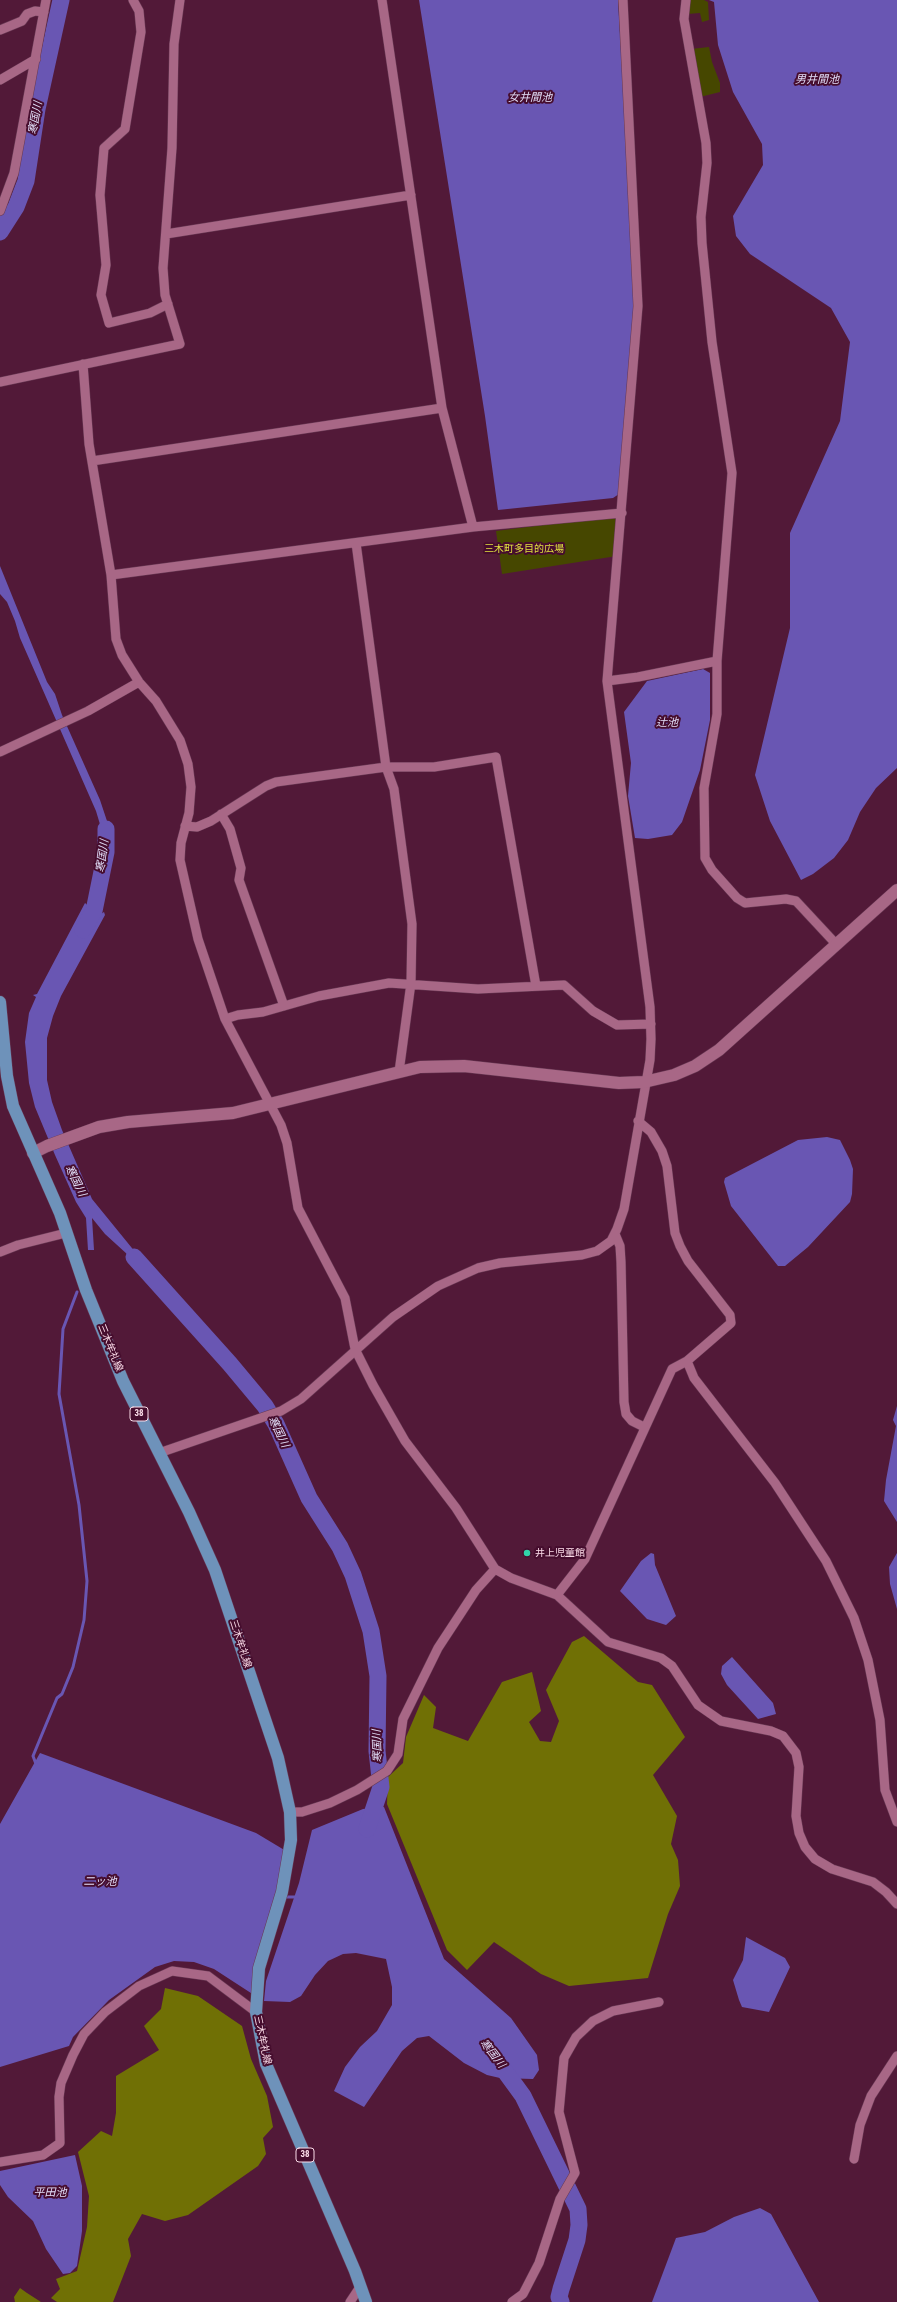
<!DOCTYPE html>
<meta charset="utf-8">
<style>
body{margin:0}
canvas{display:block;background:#521938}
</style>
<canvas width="897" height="2302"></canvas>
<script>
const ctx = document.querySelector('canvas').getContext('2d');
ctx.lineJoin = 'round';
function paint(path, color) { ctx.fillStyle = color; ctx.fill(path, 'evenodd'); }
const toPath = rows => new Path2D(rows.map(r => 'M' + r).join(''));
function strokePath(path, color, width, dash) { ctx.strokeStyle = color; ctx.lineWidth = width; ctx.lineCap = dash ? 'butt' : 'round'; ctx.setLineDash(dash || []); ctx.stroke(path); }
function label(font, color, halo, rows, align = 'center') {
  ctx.font = font + ' "Roboto Condensed","Noto Sans JP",sans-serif'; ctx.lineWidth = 4; ctx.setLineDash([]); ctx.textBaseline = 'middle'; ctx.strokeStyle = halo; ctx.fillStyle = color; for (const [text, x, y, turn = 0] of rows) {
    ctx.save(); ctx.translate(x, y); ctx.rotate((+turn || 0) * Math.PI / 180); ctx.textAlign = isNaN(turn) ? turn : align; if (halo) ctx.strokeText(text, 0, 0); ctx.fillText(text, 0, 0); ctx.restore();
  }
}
paint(toPath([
 [689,0,704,0,708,2,709,20,702,22,700,13,687,14],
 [709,47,712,62,720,83,720,92,700,97,691,49],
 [621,515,617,556,502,574,496,531]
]), '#464700');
paint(toPath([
 [584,1636,638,1682,652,1685,685,1737,653,1775,677,1816,671,1844,678,1860,680,1886,668,1914,648,1978,569,1986,541,1974,494,1942,467,1970,447,1950,387,1804,388,1777,403,1763,406,1737,424,1695,436,1707,433,1728,468,1741,502,1682,532,1672,541,1711,529,1722,540,1741,551,1742,559,1721,546,1690,572,1642],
 [165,1988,198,1996,242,2026,251,2059,267,2096,273,2127,263,2138,266,2154,258,2166,188,2215,165,2221,142,2214,128,2239,131,2256,113,2302,57,2302,51,2298,60,2289,56,2279,77,2271,87,2227,89,2196,78,2152,101,2131,112,2136,116,2113,116,2076,159,2050,144,2026,161,2009],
 [20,2288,27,2293,41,2302,15,2302,14,2297]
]), '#707005');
paint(toPath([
 [64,0,50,55,45,63,56,1],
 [419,0,618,0,636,303,619,494,613,498,498,510,485,416],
 [709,0,897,0,897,768,876,788,860,812,848,840,834,858,813,874,801,880,770,821,755,775,790,628,790,533,840,421,850,342,831,308,750,254,736,236,733,216,763,165,762,144,733,92,718,45,714,2],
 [0,566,47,682,55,694,62,715,100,800,109,827,110,845,106,852,103,849,102,831,96,811,20,638,15,621,7,602,0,594],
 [703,669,710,673,710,720,700,770,682,822,672,835,648,839,635,838,628,796,631,763,624,712,647,681],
 [85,903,94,911,101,914,104,912,105,915,61,996,53,1016,47,1038,47,1080,52,1102,62,1130,92,1199,149,1269,150,1275,105,1234,92,1218,94,1250,88,1250,86,1218,76,1202,55,1155,35,1107,29,1083,25,1042,29,1013,36,997,33,995,37,994],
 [827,1137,840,1140,850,1160,853,1169,852,1194,850,1202,808,1247,785,1266,778,1266,731,1206,724,1182,725,1178,798,1140],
 [897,1406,897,1522,884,1501,886,1480,896,1426,893,1420],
 [651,1553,654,1554,655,1565,676,1616,666,1625,647,1619,620,1591,641,1561],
 [897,1553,897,1609,890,1584,889,1567],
 [732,1657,773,1703,776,1714,758,1719,727,1685,721,1674,722,1666],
 [40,1753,256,1833,286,1851,254,1995,214,1969,194,1962,174,1961,155,1967,109,2000,73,2037,69,2046,0,2067,0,1824],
 [384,1807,444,1959,511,2018,537,2055,539,2070,533,2079,500,2078,487,2075,464,2063,429,2036,417,2038,402,2051,364,2107,334,2091,345,2067,360,2047,377,2031,392,2005,392,1987,386,1959,356,1953,343,1954,328,1961,315,1975,301,1996,290,2002,264,2001,266,1981,299,1883,312,1830,363,1809],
 [746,1937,785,1958,790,1967,769,2012,742,2007,739,2000,733,1980,743,1960],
 [75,2155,82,2186,82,2231,77,2266,70,2273,63,2274,46,2249,33,2221,8,2197,0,2185,0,2171],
 [760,2208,771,2214,819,2302,652,2302,676,2238,705,2232,734,2217]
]), '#6956b3');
strokePath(toPath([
 [36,1764,33,1756,57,1698,62,1694,73,1667,84,1620,87,1581,79,1505,59,1394,63,1329,77,1292],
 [283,1897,297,1897]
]), '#6956b3', 3);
strokePath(toPath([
 [0,232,16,207,26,181,37,109,61,0],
 [83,930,94,911,106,852,106,829],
 [134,1257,230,1364,265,1406,276,1424,309,1498,340,1547,353,1575,371,1631,378,1676,377,1751,381,1787,367,1829],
 [496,2059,523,2096,578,2209,579,2225,577,2240,561,2289,559,2297,561,2302]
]), '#6956b3', 17);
const street = toPath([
 [133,0,139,11,141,32,125,129,104,148,100,195,106,265,101,295,109,323,150,313,168,304],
 [382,0,442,408,473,527],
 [686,0,684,19,706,143,707,163,701,217,702,243,712,342,732,473,717,661,717,714,704,788,705,858,712,870,737,898,745,903,786,899,796,901,836,944],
 [0,30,22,21,27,14,35,11,44,12],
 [0,80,36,59],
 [0,211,14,173,46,0],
 [166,234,411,195],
 [83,364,89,444,111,575,116,639,122,655,139,682,156,701,180,740,188,764,191,787,189,813,181,843,180,860,198,939,225,1019,281,1125,287,1143,298,1208,345,1298,355,1349,373,1385,405,1441,456,1508,495,1569,511,1578,557,1595,608,1642,661,1658,672,1666,698,1705,721,1721,771,1731,783,1736,796,1753,799,1767,796,1816,799,1833,805,1847,815,1859,832,1869,873,1882,886,1892,897,1904],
 [0,382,180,344,165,295,163,268,172,148,174,44,180,0],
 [92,461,442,408],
 [356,543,386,767,394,789,412,924,411,983,399,1072],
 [111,575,473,527,622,513],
 [607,681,638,677,717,661],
 [0,752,88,711,139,682],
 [221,814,230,829,241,868,239,880,284,1006],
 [185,826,197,827,211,821,266,786,276,782,386,767,434,767,496,757,536,986],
 [225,1019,238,1015,263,1012,319,996,389,983,478,989,564,985,593,1011,617,1025,651,1024],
 [615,1234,620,1246,621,1262,624,1402,626,1414,632,1421,644,1427],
 [0,1252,18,1245,66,1233],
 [687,1361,694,1378,775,1483,826,1561,854,1618,868,1660,880,1720,885,1790,897,1822],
 [159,1453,281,1411,301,1399,393,1317,438,1286,478,1268,500,1263,582,1255,597,1251,611,1241,617,1229,624,1209,650,1060,651,1039,650,1007,607,681,638,306,623,0],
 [557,1595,585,1559,672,1369,687,1361,731,1323,730,1315,688,1261,680,1246,675,1233,667,1166,662,1151,651,1132,638,1121],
 [290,1812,302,1812,330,1803,357,1790,387,1771,398,1754,403,1719,438,1648,476,1590,495,1569],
 [854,2159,860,2125,871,2096,897,2056],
 [0,2162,43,2155,60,2143,59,2097,61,2083,73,2055,84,2034,105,2012,139,1986,172,1971,208,1976,256,2012],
 [350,2302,360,2287],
 [512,2302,523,2294,539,2263,560,2199,575,2173,559,2112,564,2058,576,2037,593,2021,613,2011,659,2002]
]);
const secondary = toPath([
 [33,1153,47,1146,99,1127,128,1122,233,1113,420,1067,464,1066,619,1083,644,1082,674,1075,695,1066,719,1050,897,890]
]);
const primary = toPath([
 [0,1002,7,1076,13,1106,60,1213,86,1290,123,1381,189,1512,215,1570,278,1758,290,1812,291,1840,282,1892,259,1968,256,2012,266,2064,355,2271,366,2302]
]);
strokePath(street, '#683954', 10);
strokePath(secondary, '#683954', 13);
strokePath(primary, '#683954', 13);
strokePath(street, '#a86786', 9);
strokePath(secondary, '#a86786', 12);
strokePath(primary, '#6e92ba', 12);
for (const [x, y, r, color] of [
 [527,1553,4,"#31d4a9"]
]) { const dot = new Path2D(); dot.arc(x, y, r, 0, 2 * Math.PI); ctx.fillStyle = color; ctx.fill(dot); strokePath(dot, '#460d2e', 1.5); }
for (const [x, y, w] of [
 [139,1414,18],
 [305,2155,18]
]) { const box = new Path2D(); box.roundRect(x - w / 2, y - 7, w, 14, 3); ctx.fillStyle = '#460d2e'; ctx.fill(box); strokePath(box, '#fbdce9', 1); }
label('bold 9px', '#fbdce9', null, [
 ["38",139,1414],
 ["38",305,2155]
]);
label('10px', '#dee040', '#460d2e', [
 ["三木町多目的広場",524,549]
]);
label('10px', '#fbdce9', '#460d2e', [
 ["三木牟礼線",110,1348,68],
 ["三木牟礼線",240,1644,72],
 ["三木牟礼線",262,2040,78]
]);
label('10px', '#fbdce9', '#460d2e', [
 ["井上児童館",535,1553]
], 'left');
label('italic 11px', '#e2dff9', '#460d2e', [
 ["男井間池",817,80],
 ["女井間池",530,98],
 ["寒国川",36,118,-80],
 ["辻池",667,723],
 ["寒国川",103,856,-82],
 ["寒国川",75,1181,63],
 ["寒国川",278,1432,64],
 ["寒国川",378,1746,-92],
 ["二ッ池",100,1882],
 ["寒国川",492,2054,52],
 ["平田池",50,2193]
]);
</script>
